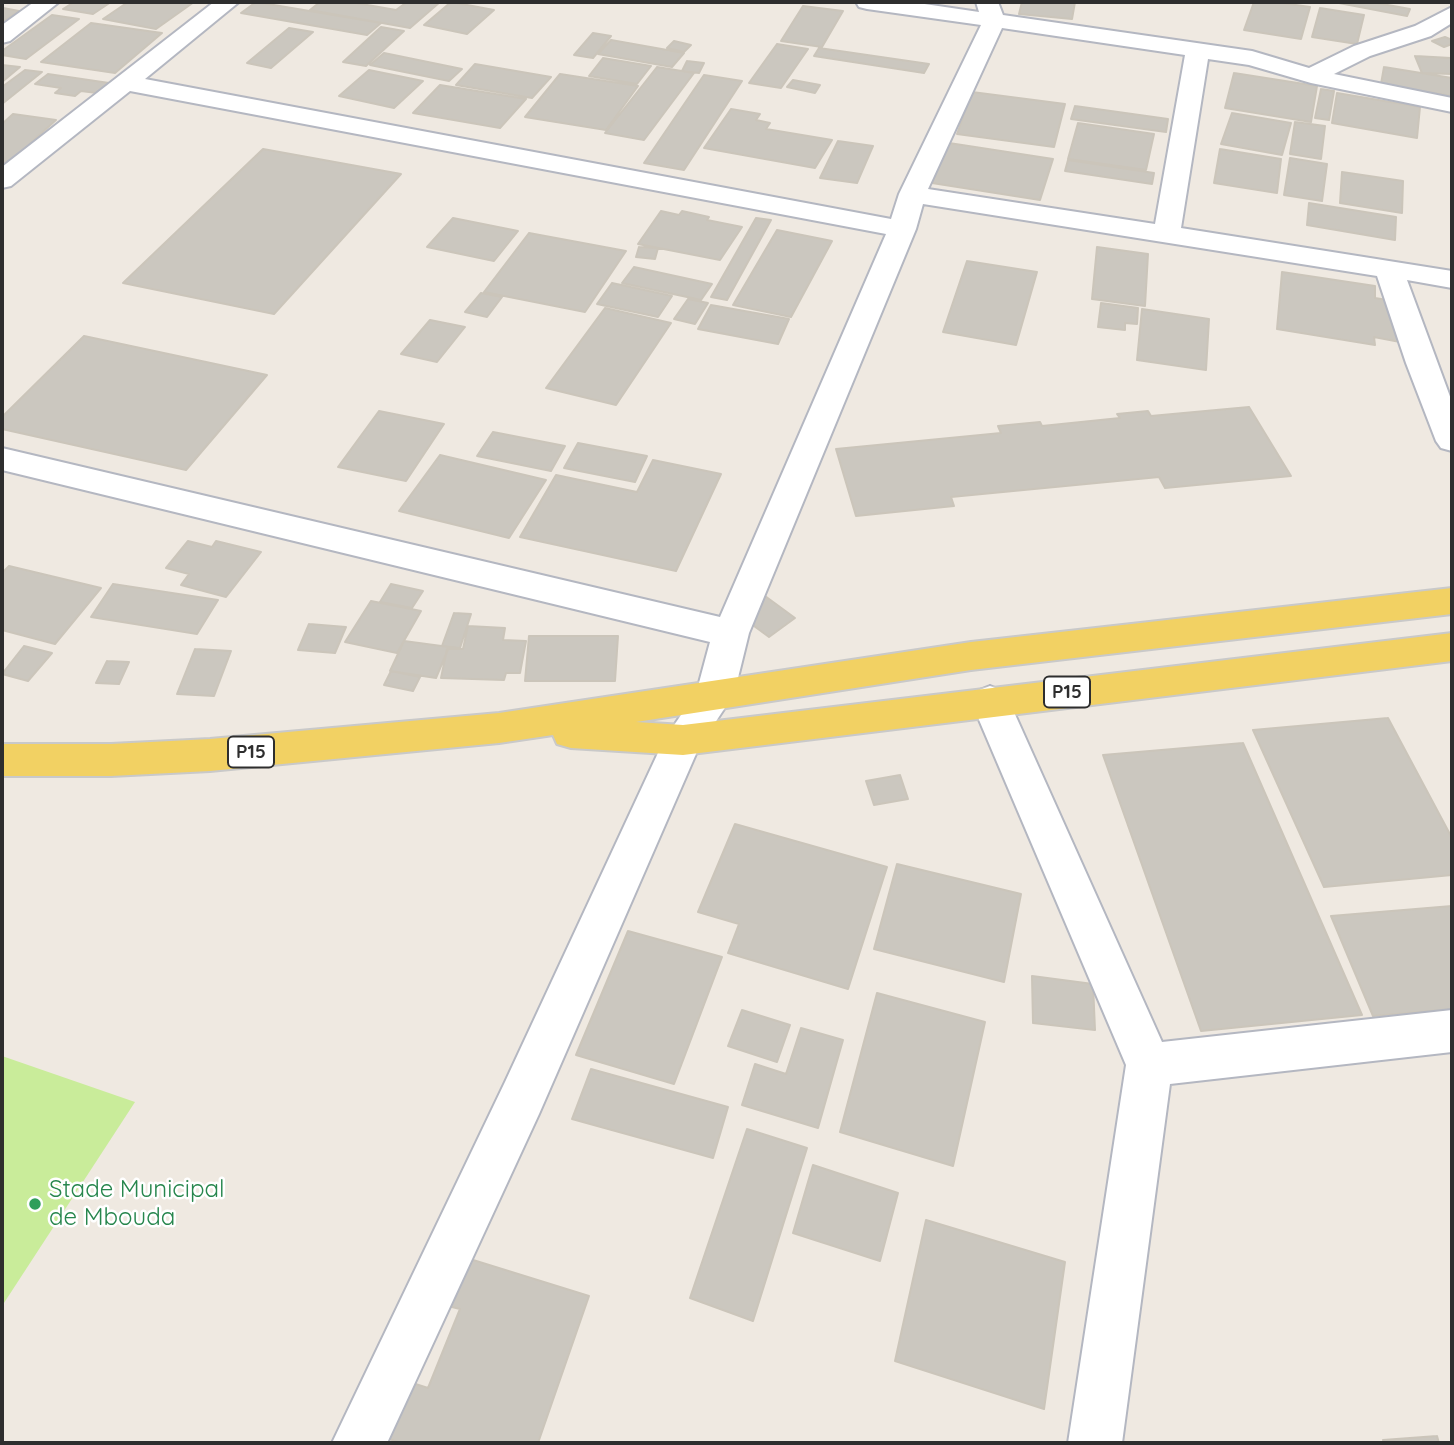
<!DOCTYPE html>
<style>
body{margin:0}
#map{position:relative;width:1454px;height:1445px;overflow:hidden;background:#efe9e1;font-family:Quicksand,sans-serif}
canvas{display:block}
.frame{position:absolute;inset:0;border:4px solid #2e2e2e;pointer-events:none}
</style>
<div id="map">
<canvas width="1454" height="1445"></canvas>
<div class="frame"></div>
</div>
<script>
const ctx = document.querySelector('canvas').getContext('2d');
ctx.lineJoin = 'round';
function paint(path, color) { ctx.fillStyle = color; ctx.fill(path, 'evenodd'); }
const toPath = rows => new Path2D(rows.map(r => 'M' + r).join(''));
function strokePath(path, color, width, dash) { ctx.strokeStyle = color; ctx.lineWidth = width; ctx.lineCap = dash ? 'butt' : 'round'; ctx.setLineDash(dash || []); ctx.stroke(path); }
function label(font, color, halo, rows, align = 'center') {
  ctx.font = font + ' Quicksand,sans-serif'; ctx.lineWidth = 5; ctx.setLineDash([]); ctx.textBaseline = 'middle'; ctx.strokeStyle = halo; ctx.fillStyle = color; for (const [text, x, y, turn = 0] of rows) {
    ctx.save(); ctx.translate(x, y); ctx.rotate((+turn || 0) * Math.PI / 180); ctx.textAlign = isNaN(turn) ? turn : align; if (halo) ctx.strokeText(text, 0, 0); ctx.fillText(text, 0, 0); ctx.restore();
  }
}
paint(toPath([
 [2,1056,135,1102,2,1306]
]), '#c9ec9a');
const building = toPath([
 [74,2,111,2,93,14,63,9,74,2],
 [128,2,194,2,156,29,103,19,128,2],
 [256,2,381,23,367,35,241,13,256,2],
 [320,2,350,2,396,10,407,2,440,2,410,28,310,10,320,2],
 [451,2,494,10,467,34,424,25,451,2],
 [1022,2,1075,2,1072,19,1019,14,1022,2],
 [1254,2,1275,2,1310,7,1301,39,1244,30,1254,2],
 [1371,2,1410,9,1407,16,1339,3,1371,2],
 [803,6,843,11,822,47,781,41,803,6],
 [1320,8,1364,15,1357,44,1312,37,1320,8],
 [2,9,3,8,19,11,2,22,2,9],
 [52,15,79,19,26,59,2,55,2,51,52,15],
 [91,23,162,33,115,73,41,62,91,23],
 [381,27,404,31,366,66,343,62,381,27],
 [289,28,313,32,271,68,247,63,289,28],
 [593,33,611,36,593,58,574,55,593,33],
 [1445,37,1452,40,1452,44,1444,47,1432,41,1445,37],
 [611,40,684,53,672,67,598,54,611,40],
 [674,41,691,45,684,52,667,48,674,41],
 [777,44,808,49,781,88,749,83,777,44],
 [819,48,929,64,924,73,814,56,819,48],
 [384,53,462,69,449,81,370,65,384,53],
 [1415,56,1451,58,1452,74,1422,73,1415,56],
 [603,58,651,66,637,84,589,76,603,58],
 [687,61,704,63,699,73,682,71,687,61],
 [475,64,551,77,532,98,456,85,475,64],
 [2,65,20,67,2,82,2,65],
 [657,67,694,73,644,140,605,133,657,67],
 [1384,67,1452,78,1452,96,1381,84,1384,67],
 [25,70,42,72,2,104,2,87,25,70],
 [369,70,423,81,394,108,339,96,369,70],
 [1234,73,1317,86,1311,122,1225,108,1234,73],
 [48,74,109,83,97,93,81,91,75,96,55,93,61,88,35,84,48,74],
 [560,74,638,86,606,130,525,117,560,74],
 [704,75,742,81,684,170,644,163,704,75],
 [793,80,820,85,815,93,787,87,793,80],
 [440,85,526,99,500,128,413,113,440,85],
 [1321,89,1334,91,1329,120,1315,118,1321,89],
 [972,92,1065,104,1054,147,957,134,972,92],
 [1337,93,1420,107,1417,138,1332,123,1337,93],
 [1075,106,1168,119,1166,132,1071,119,1075,106],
 [731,109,760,114,756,120,770,123,766,129,832,140,815,168,704,148,731,109],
 [1232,113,1291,123,1282,155,1221,144,1232,113],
 [13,114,56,120,2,169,2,124,13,114],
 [1295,122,1325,126,1321,159,1290,154,1295,122],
 [1078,123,1154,134,1146,170,1068,159,1078,123],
 [838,141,873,146,857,183,820,178,838,141],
 [949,143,1053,159,1040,200,932,183,949,143],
 [263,149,401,174,274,314,123,283,263,149],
 [1220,149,1281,159,1277,193,1214,183,1220,149],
 [1290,158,1327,164,1322,201,1284,195,1290,158],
 [1068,160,1154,173,1152,184,1065,171,1068,160],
 [1342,172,1403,181,1402,213,1340,203,1342,172],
 [1309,203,1396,217,1395,240,1307,225,1309,203],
 [661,211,679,215,682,211,709,217,707,220,742,227,720,260,638,244,661,211],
 [453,218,518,231,494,261,427,247,453,218],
 [756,218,771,220,727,300,711,297,756,218],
 [777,230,832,241,791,317,733,305,777,230],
 [529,233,626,251,585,312,484,292,529,233],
 [639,247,658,248,655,259,636,257,639,247],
 [1097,247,1148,254,1145,306,1092,299,1097,247],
 [967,261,1037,272,1016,345,943,332,967,261],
 [634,267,712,284,701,300,622,283,634,267],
 [1282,272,1375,286,1375,298,1393,301,1400,342,1374,337,1375,345,1277,329,1282,272],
 [612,283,672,296,658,317,597,304,612,283],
 [481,293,502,297,487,317,465,312,481,293],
 [688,299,708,303,695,324,674,319,688,299],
 [1101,303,1138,308,1137,324,1125,323,1125,330,1098,327,1101,303],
 [711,305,789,319,778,344,698,329,711,305],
 [605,308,671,323,616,405,546,388,605,308],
 [1142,309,1209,319,1206,370,1137,360,1142,309],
 [430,320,465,327,437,362,401,354,430,320],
 [84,336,267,375,186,470,2,429,2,417,84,336],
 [1249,407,1291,476,1165,488,1159,477,951,497,954,506,856,516,836,449,1001,433,998,426,1040,422,1042,426,1120,418,1117,414,1148,411,1151,416,1249,407],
 [379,411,444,424,406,481,338,467,379,411],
 [493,432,565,446,551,471,477,456,493,432],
 [578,443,647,456,635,482,564,468,578,443],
 [440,455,546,480,509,538,399,511,440,455],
 [653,460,721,474,676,571,520,537,556,475,637,492,653,460],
 [188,541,212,547,216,541,261,552,226,597,181,585,189,574,166,568,188,541],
 [9,566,101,588,55,644,2,630,2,573,9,566],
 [113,584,218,600,197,634,91,617,113,584],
 [391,584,423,591,412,608,380,602,391,584],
 [765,596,795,618,769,637,739,615,765,596],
 [371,601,421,611,397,653,345,642,371,601],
 [454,613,471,614,460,648,442,646,454,613],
 [309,624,346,627,335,653,298,650,309,624],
 [468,626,505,628,503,640,526,641,520,673,506,673,504,680,441,678,447,649,463,649,468,626],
 [529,636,618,636,615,681,525,681,529,636],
 [404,641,449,647,436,678,390,671,404,641],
 [24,646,52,653,28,681,2,674,24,646],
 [195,649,231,651,214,696,177,694,195,649],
 [107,661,129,662,119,684,96,683,107,661],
 [391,671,420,677,413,691,384,685,391,671],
 [1388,718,1452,838,1452,875,1324,887,1253,730,1388,718],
 [1243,743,1362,1015,1201,1031,1103,755,1243,743],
 [900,775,908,799,874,805,866,781,900,775],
 [735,824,887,867,848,989,728,953,739,924,698,912,735,824],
 [897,864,1021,894,1004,982,874,949,897,864],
 [1452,906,1452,1009,1373,1016,1331,916,1452,906],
 [628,931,722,957,674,1084,576,1055,628,931],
 [1032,976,1093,984,1095,1030,1033,1023,1032,976],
 [877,993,985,1022,953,1166,840,1132,877,993],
 [742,1010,790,1025,777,1062,728,1046,742,1010],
 [801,1028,843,1040,818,1128,742,1105,755,1064,786,1074,801,1028],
 [591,1069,728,1107,713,1158,572,1119,591,1069],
 [747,1129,807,1148,753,1321,690,1298,747,1129],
 [813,1165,898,1193,880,1261,793,1233,813,1165],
 [926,1220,1065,1262,1044,1409,895,1361,926,1220],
 [457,1255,589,1296,538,1443,401,1443,380,1436,403,1380,428,1388,460,1309,436,1303,457,1255],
 [1437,1436,1439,1443,1384,1443,1383,1440,1437,1436]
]);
paint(building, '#cbc7bf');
strokePath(building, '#cbc5ba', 2);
const minor = toPath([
 [34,2,59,2,10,41,2,43,2,25,34,2],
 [214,2,239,2,145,79,891,219,899,194,981,25,867,9,859,7,856,2,911,2,979,12,976,2,998,2,1003,15,1252,51,1309,68,1354,46,1415,26,1452,7,1452,23,1431,36,1370,56,1334,74,1452,98,1452,112,1311,83,1249,65,1208,59,1181,228,1452,271,1452,288,1407,280,1452,402,1452,451,1441,448,1436,441,1406,363,1377,276,923,204,916,229,749,633,734,694,728,704,715,708,702,704,696,694,710,642,2,470,2,448,720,617,886,234,130,91,11,186,2,188,2,167,214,2],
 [1002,28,1185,55,1155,224,928,189,1002,28],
 [990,686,1003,691,1009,701,1162,1042,1452,1010,1452,1052,1170,1084,1122,1443,1068,1443,1126,1065,971,701,977,691,990,686]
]);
const tertiary = toPath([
 [715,680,728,684,734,694,699,747,539,1114,387,1443,332,1443,505,1082,664,740,702,684,715,680]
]);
const primary = toPath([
 [1452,588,1452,614,971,670,636,722,683,725,1452,633,1452,661,683,755,571,748,557,744,553,735,499,743,210,771,111,776,2,776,2,744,111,744,210,739,499,713,971,642,1452,588]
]);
strokePath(minor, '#b4b7c1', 4);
strokePath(tertiary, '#b4b7c1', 4);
strokePath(primary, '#c9c9c9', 4);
paint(minor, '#fff');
paint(tertiary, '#fff');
paint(primary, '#f2d163');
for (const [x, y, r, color] of [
 [35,1204,7,"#2e9e5b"]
]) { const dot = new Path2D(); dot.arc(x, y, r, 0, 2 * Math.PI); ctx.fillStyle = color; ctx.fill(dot); strokePath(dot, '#fff', 2.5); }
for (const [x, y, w] of [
 [1067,692,46],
 [251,752,46]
]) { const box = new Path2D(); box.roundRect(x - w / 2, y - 15.5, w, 31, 5); ctx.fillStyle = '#fff'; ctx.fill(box); strokePath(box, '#2e2e2e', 2); }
label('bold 19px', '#2e2e2e', null, [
 ["P15",1067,692],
 ["P15",251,752]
]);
label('24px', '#27864d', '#fff', [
 ["Stade Municipal",49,1190],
 ["de Mbouda",49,1218]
], 'left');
</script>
